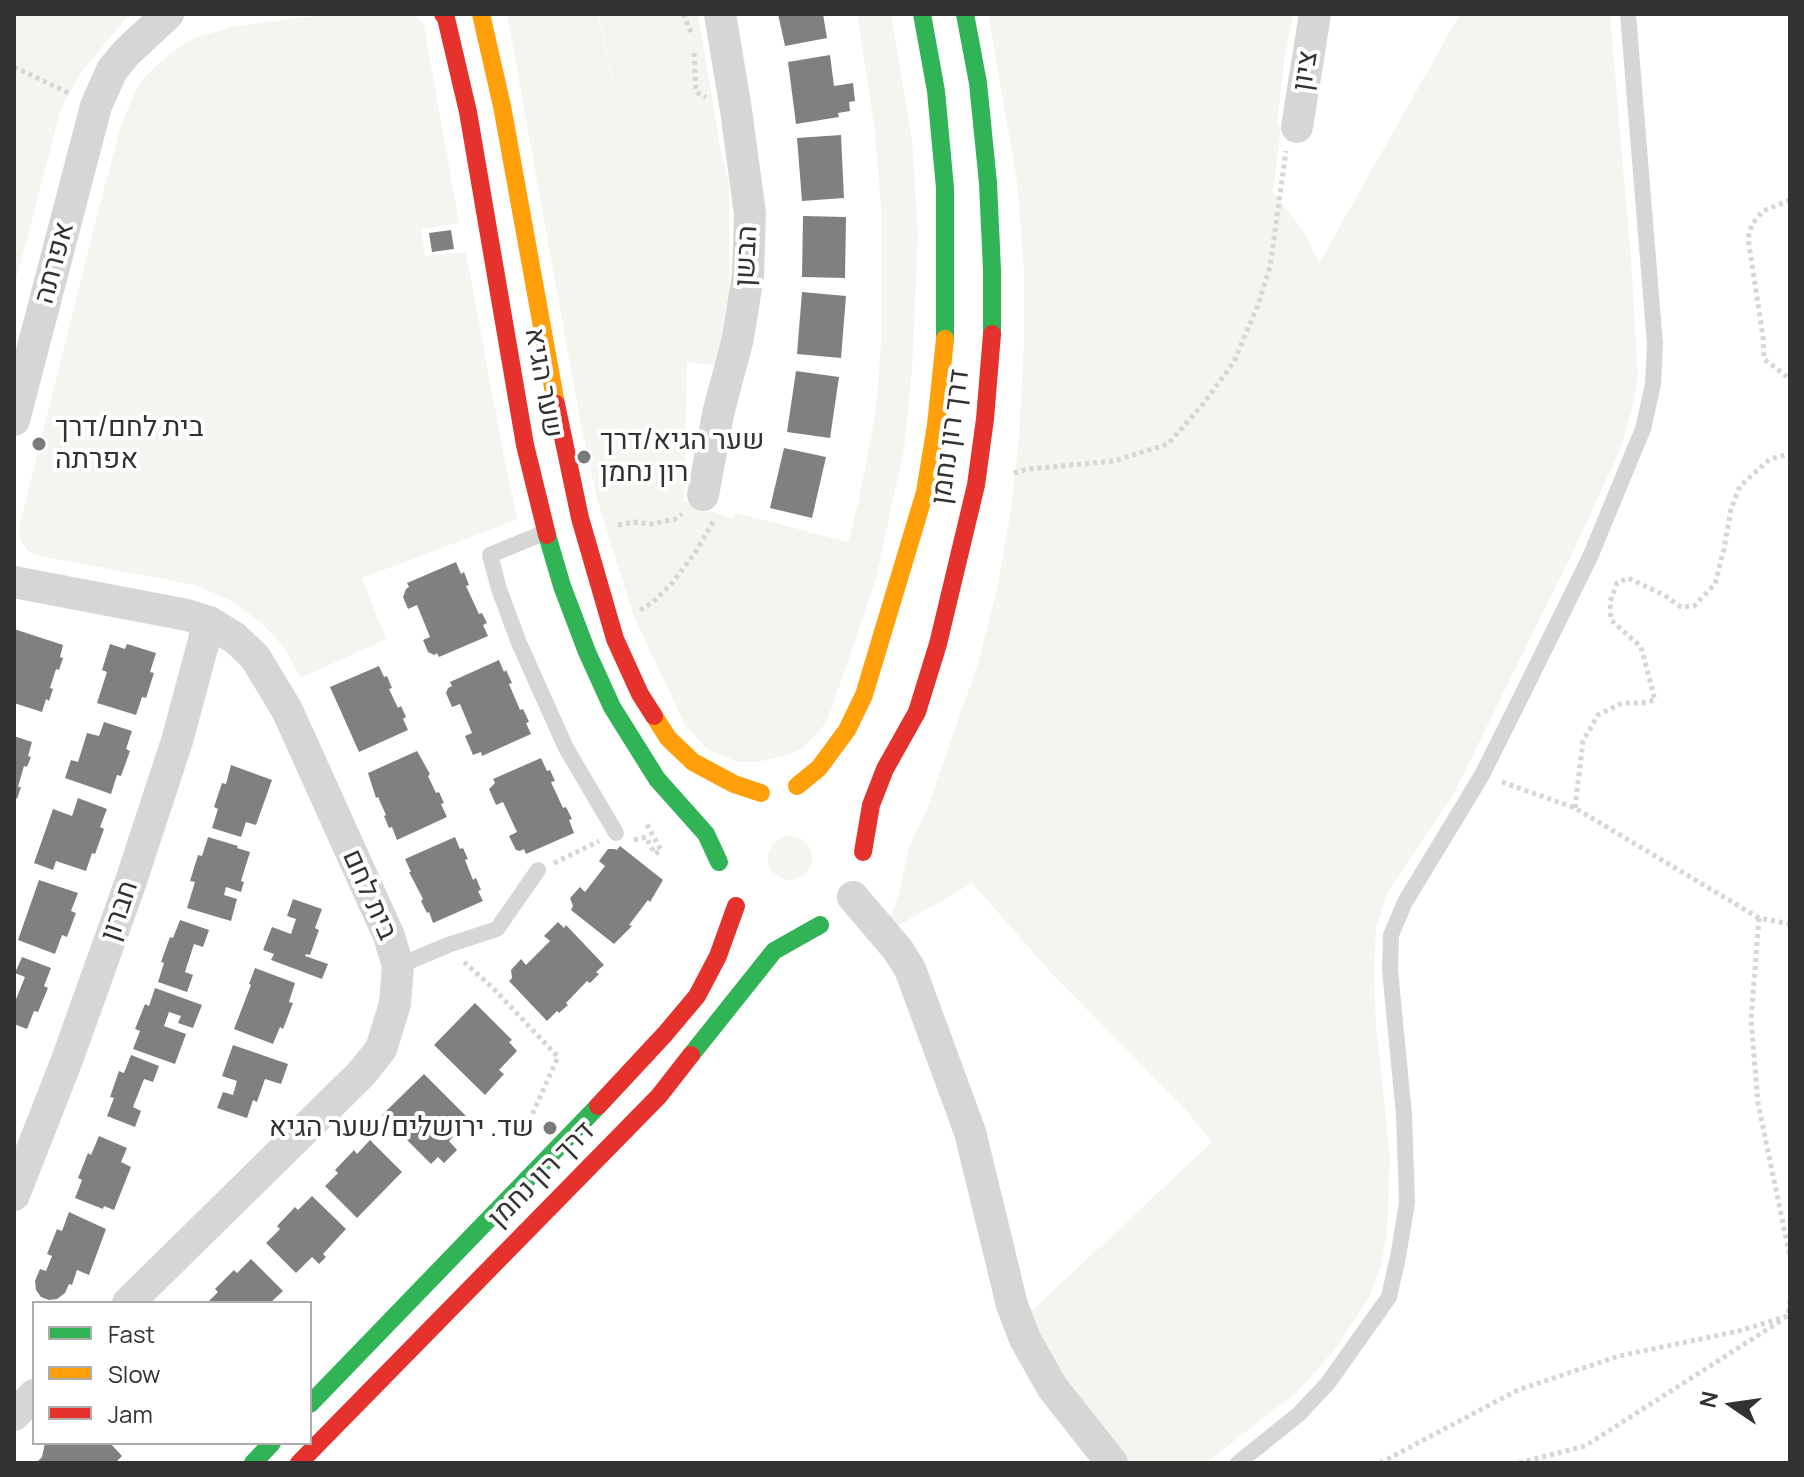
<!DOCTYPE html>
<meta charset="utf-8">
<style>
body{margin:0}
#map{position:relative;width:1804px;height:1477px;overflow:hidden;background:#fff;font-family:Manrope,sans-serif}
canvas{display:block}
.frame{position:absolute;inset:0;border:16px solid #323232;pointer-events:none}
.legend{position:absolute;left:32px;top:1301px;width:280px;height:144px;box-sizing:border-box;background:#fff;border:2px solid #adadad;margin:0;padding:10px 14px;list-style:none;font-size:24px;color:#323232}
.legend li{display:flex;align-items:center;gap:16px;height:40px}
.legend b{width:40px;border:2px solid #adadad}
.north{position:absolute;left:1692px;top:1365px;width:80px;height:80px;-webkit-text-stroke:6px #fff;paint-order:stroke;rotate:283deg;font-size:22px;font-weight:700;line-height:32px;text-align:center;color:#323232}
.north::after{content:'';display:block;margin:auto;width:28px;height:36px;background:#323232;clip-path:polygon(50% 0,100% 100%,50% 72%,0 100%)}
</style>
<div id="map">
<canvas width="1804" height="1477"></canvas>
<div class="frame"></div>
<ul class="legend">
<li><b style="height:10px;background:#30b455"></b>Fast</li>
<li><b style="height:10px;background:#ff9f0a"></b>Slow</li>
<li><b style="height:10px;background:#e5322d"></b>Jam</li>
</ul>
<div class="north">N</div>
</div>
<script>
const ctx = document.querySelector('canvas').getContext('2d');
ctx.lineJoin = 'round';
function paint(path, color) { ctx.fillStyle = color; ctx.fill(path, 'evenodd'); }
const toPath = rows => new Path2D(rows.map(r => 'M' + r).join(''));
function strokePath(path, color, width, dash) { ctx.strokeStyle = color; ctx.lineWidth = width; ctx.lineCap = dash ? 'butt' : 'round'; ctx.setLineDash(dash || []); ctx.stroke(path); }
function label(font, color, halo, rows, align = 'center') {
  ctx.font = font + ' Manrope,Heebo,sans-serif'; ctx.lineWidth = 8; ctx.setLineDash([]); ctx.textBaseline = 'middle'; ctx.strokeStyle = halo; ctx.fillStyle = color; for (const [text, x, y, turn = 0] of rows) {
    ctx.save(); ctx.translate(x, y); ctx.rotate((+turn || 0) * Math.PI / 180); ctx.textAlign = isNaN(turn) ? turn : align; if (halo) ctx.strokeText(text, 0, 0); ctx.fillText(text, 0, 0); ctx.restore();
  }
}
paint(toPath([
 [14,14,130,14,83,70,61,108,15,285],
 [329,14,414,14,424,25,459,223,421,229,425,256,466,252,507,473,518,519,362,578,386,639,301,678,283,646,260,622,230,600,195,585,35,555,27,550,20,540,19,528,95,223,121,125,135,92,144,78,168,55,196,37,237,26],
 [507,14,598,14,627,151,599,14,698,14,719,139,712,141,718,140,729,182,729,303,726,326,713,365,687,362,684,501,733,519,736,513,848,542,859,499,873,427,877,399,881,344,881,205,874,124,857,14,891,14,912,139,918,235,912,370,904,449,876,579,827,722,803,748,788,755,757,762,738,762,708,750,684,724,633,614,597,499,580,420],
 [988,14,1293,14,1285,55,1277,124,1281,128,1273,192,1304,232,1319,263,1460,14,1610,14,1631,259,1638,377,1631,414,1619,452,1573,552,1454,793,1386,895,1376,929,1374,971,1376,1024,1390,1156,1387,1234,1380,1268,1369,1298,1336,1348,1298,1391,1206,1463,1132,1463,1067,1392,1026,1316,1212,1142,1184,1108,1054,976,972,883,896,927,890,919,899,892,909,848,929,804,977,666,997,590,1010,515,1019,438,1024,342,1024,272,1017,181],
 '768 858a22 22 0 1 1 44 0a22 22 0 1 1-44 0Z'
]), '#f3f6ee');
paint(toPath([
 [778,14,823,14,827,38,785,46],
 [830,55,834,86,853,83,855,101,849,102,850,111,838,113,839,117,796,124,788,62],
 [841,135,844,198,802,201,797,138],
 [803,216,846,217,845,278,802,277],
 [451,230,454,249,432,252,429,233],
 [802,292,846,296,841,358,797,354],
 [796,371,839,377,830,438,787,432],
 [784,448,826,457,812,518,770,508],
 [456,562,461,574,464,572,469,585,466,586,479,614,482,613,487,623,483,625,488,636,439,657,437,653,434,655,428,652,423,640,430,637,417,605,408,609,403,597,406,589,409,587,407,583],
 [14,629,63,645,60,657,63,658,59,670,56,669,50,688,53,689,49,701,46,699,42,712,14,703],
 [110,644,125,649,127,644,156,653,150,672,154,673,146,698,142,697,136,715,97,703,107,672,102,670],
 [499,660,504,672,506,670,512,683,509,684,520,710,523,709,529,722,526,723,531,734,482,756,481,752,473,755,465,736,472,733,460,704,452,707,446,693,448,688,452,686,450,682],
 [379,666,384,677,387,676,392,688,389,689,398,708,401,706,406,717,403,719,408,730,359,752,330,687],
 [104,722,132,731,126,749,130,751,121,776,117,775,111,794,65,778,71,760,78,762,87,733,99,736],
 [14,736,32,742,28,756,31,757,27,767,24,766,18,787,21,787,17,799,14,797],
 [417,751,430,774,428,776,436,793,439,792,444,803,441,804,447,817,397,840,392,827,389,828,384,816,386,815,378,797,376,798,368,773],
 [541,758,547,771,550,770,555,781,551,782,563,808,566,807,572,819,569,820,574,833,526,854,524,849,520,851,516,850,509,836,517,832,503,802,496,805,489,789,495,783,493,779],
 [231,765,272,780,256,825,246,822,241,837,212,828,218,809,214,807,222,783,226,784],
 [78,798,107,809,100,827,104,829,95,854,92,853,86,871,56,861,53,870,34,863,53,809,72,816],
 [208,837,238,846,237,848,250,852,241,881,244,882,241,892,226,887,224,895,237,899,231,921,187,908,195,882,190,881,198,855,202,856],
 [455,837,460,849,463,848,468,859,465,860,473,880,476,878,481,890,478,891,483,901,433,923,429,912,427,913,421,901,423,899,409,872,411,872,405,859],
 [620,846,663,880,650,902,648,900,629,925,632,926,614,944,571,910,573,906,570,898,580,887,585,892,605,866,599,861,608,849,614,849,617,850],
 [39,880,78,893,71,911,76,913,67,937,62,935,55,954,18,940],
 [293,899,322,909,315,928,319,930,310,955,306,954,305,956,328,964,322,979,271,960,274,954,263,950,272,927,291,934,296,919,287,916],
 [180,920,209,930,203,947,194,944,185,972,193,975,187,992,158,982,164,963,161,962,170,937,173,938],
 [558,922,564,928,566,925,604,965,596,972,599,974,590,983,587,981,566,1003,568,1005,559,1013,557,1011,547,1021,509,981,512,978,511,970,521,959,526,965,550,941,544,936],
 [22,957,51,968,44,986,48,988,38,1012,34,1011,27,1029,14,1024,14,1004,25,977,15,973],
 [255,968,295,983,289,1002,293,1003,283,1029,280,1027,273,1044,234,1029,251,985,249,984],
 [155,988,202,1005,193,1028,178,1023,181,1016,169,1012,164,1026,186,1034,175,1064,133,1049,140,1031,135,1029,145,1004,149,1006],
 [475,1003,512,1040,509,1042,517,1051,499,1070,504,1074,485,1095,434,1045],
 [233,1045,288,1064,281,1084,265,1079,257,1102,253,1100,247,1118,217,1108,223,1092,233,1095,237,1081,222,1076],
 [131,1055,159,1066,153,1082,144,1079,133,1107,141,1111,135,1127,107,1116,114,1098,110,1097,119,1071,124,1073],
 [424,1074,470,1120,449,1141,457,1150,444,1163,438,1157,431,1164,382,1115],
 [99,1136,127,1148,121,1162,131,1167,114,1210,104,1206,103,1209,75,1198,82,1180,78,1178,88,1153,91,1155],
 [370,1140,402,1172,357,1218,325,1186,338,1173,335,1170,354,1150,357,1154],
 [312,1196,346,1229,323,1254,326,1257,319,1264,312,1257,296,1273,266,1243,280,1229,277,1226,295,1207,298,1210],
 [69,1212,106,1229,89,1275,77,1270,72,1285,69,1284,65,1293,57,1299,49,1300,41,1297,36,1290,35,1281,40,1269,46,1271,52,1256,47,1254,57,1229,62,1231],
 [251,1259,283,1291,270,1303,207,1303,218,1292,215,1289,234,1270,237,1273],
 [45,1443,110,1443,122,1456,115,1463,36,1463,42,1457]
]), '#808080');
strokePath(toPath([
 [683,14,691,32],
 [694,53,696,92,706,97],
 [14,67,71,94],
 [1790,200,1763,211,1752,224,1748,238,1763,337,1764,359,1790,379],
 [1014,473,1028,469,1114,461,1168,444,1203,404,1234,362,1258,305,1270,267,1286,151],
 [618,525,634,522,651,524,675,519,682,514],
 [640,610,653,602,673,582,695,553,714,520],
 [1502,782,1575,808,1759,918,1790,924],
 [1575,808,1583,741,1598,715,1622,703,1642,703,1655,700,1641,647,1611,620,1610,602,1617,583,1628,578,1664,595,1681,607,1694,606,1715,584,1724,549,1731,509,1740,486,1770,459,1790,454],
 [634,840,646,837,655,854,661,850,646,823],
 [554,863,599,841],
 [1759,918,1751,1019,1758,1103,1790,1257],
 [464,962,493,988,558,1057,527,1126],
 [1380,1463,1518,1390,1619,1356,1739,1331,1788,1316,1790,1301],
 [1519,1463,1585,1446,1782,1320]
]), '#d6d6d6', 5, [4, 4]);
strokePath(toPath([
 [546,532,490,555,499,589,519,643,566,748,616,833],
 [398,966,448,945,497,929,538,870],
 [1238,1463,1299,1414,1328,1383,1389,1297,1398,1257,1407,1203,1404,1115,1390,970,1391,935,1405,902,1482,775,1519,701,1590,557,1643,429,1653,384,1655,344,1628,14]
]), '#d6d6d6', 16);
strokePath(toPath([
 [1297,127,1315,14],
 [14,420,96,106,112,70,127,52,168,14],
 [703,495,718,414,738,338,748,275,750,214,736,110,720,14],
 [14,582,187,615,209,622,235,638,255,657,287,710,389,936,398,966,395,1004,381,1049,361,1074,128,1303],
 [853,897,898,950,910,969,970,1132,1012,1305,1025,1339,1052,1387,1112,1463],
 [14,1195,67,1060,131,881,177,741,209,622],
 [14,1415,34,1395]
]), '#d6d6d6', 32);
strokePath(toPath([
 [922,14,936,91,945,188,945,339],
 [965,14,978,83,988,183,992,270,992,334],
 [547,535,562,586,587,652,612,707,657,779,706,834,719,862],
 [691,1055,774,951,820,925],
 [310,1404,598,1106],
 [253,1463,272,1443]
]), '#30b455', 18);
strokePath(toPath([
 [481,14,502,106,556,404],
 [654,716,668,738,693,762,734,784,761,793],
 [797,786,819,768,847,730,864,695,925,492,936,425,945,339]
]), '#ff9f0a', 18);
strokePath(toPath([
 [443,14,446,18,468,112,525,445,547,535],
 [556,404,580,518,615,639,640,694,654,716],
 [863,852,871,805,885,769,917,712,938,644,976,485,985,419,992,334],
 [598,1106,665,1034,697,996,718,956,736,906],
 [299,1463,659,1096,691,1055]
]), '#e5322d', 18);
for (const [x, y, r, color] of [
 [39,444,8,"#7a7a7a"],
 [584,457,8,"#7a7a7a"],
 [550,1128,8,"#7a7a7a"]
]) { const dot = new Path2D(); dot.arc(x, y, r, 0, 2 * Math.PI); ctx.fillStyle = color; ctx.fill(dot); strokePath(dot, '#fff', 3); }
label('28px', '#323232', '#fff', [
 ["ציון",1306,71,-81],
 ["הבשן",747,256,-87],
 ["אפרתה",55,263,-75],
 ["שער הגיא",543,383,80],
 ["דרך רון נחמן",951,437,-82],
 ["בית לחם",369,895,66],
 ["חברון",120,911,-71],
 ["דרך רון נחמן",542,1175,-45]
]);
label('28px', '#323232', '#fff', [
 ["בית לחם/דרך",55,428],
 ["אפרתה",55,460],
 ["שער הגיא/דרך",600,441],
 ["רון נחמן",600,473],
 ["שד. ירושלים/שער הגיא",534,1128,"right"]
], 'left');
</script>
